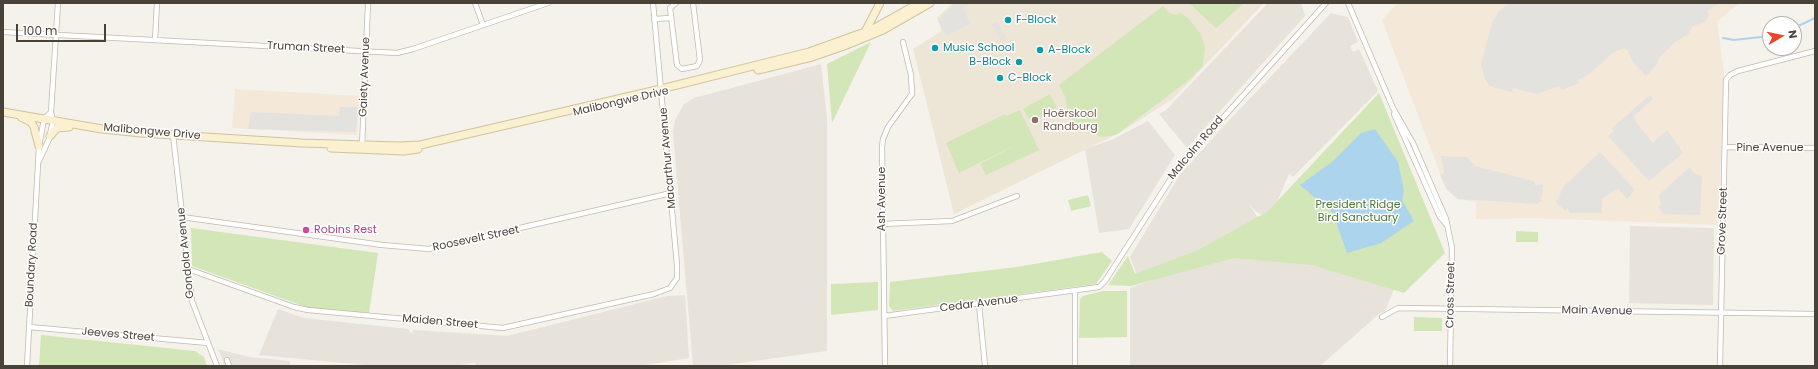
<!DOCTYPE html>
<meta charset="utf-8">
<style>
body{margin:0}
#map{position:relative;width:1818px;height:369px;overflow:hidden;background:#f5f2eb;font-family:Poppins,sans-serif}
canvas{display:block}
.frame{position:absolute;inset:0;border:4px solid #494239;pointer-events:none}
.north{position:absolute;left:1762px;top:16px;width:40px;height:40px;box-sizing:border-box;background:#fff;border:1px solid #b6b3b0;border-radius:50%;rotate:81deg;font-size:11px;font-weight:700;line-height:16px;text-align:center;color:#494239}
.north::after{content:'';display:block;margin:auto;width:14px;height:18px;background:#ed432b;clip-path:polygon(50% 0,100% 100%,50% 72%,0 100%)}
.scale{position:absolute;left:16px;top:24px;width:90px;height:18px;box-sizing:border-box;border:2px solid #494239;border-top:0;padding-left:5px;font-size:12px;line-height:14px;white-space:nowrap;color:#494239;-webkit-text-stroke:3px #fff;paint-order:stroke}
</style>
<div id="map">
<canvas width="1818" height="369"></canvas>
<div class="frame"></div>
<div class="north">N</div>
<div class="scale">100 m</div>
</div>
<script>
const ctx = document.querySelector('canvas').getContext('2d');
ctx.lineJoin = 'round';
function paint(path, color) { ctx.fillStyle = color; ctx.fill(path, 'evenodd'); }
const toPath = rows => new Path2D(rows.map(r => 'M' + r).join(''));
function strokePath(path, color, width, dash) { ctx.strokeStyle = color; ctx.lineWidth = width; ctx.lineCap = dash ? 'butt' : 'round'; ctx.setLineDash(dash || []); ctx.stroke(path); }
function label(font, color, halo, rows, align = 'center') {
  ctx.font = font + ' Poppins,sans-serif'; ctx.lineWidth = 3; ctx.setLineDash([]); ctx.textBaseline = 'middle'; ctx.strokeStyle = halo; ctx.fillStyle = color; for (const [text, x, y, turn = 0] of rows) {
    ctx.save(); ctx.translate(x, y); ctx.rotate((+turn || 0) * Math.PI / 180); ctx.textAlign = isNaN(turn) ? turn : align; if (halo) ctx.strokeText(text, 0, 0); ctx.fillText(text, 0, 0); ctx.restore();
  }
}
paint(toPath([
 [1268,3,1301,3,1305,16,1187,148,1159,114,1166,110],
 [1331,13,1348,17,1358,42,1350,46,1353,52,1359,49,1378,91,1293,177,1289,174,1274,209,1265,216,1255,211,1248,203,1261,222,1197,254,1137,276,1130,257,1179,176,1221,129],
 [821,64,827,118,827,351,718,366,693,366,673,132,675,120,684,104,694,98],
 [1148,121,1175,155,1129,229,1099,233,1085,149,1111,140],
 [1630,226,1714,228,1713,305,1629,303],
 [1231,257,1312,263,1394,289,1385,311,1379,314,1320,366,1130,366,1130,288,1214,258],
 [685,295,689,358,639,366,476,366,475,363,453,366,375,366,259,355,278,309,304,318,408,329,412,334,413,330,507,336,667,296],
 [218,349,249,357,290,361,290,366,225,366]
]), '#e8e3da');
paint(toPath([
 [1398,3,1740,3,1717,21,1724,72,1718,225,1535,218,1476,219,1476,202,1458,199,1446,189,1382,20],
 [235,89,360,96,357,135,232,128]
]), '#f4e8d9');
paint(toPath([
 [953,3,1264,3,1174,98,1121,132,954,214,913,49,942,31,937,18]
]), '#ede6d6');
paint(toPath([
 [1189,3,1244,3,1216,28],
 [1163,6,1169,13,1178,15,1180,13,1188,18,1200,33,1205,47,1203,66,1185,83,1116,135,1102,137,1080,129,1075,125,1068,113,1065,96,1059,85],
 [871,42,832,123,827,64],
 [1379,93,1445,253,1404,293,1312,265,1234,258,1131,286,1108,285,1128,256,1135,274,1198,250,1267,212],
 [1050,94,1057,108,1031,122,1023,109],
 [1020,110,1039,150,986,175,980,164,1022,142,959,173,946,143,1005,114,1006,116],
 [1088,195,1091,206,1071,211,1068,200],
 [191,228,378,253,369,313,309,308,192,266],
 [1516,231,1538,232,1538,242,1516,242],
 [1102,252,1112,261,1096,284,893,311,889,306,890,282,1017,267],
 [878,282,878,310,831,315,831,284],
 [1103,291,1127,291,1127,337,1079,338,1080,299,1083,296],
 [1414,317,1442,318,1442,331,1414,331],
 [41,335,195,351,204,357,207,366,39,366]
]), '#d2e6b7');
paint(toPath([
 [955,3,973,3,963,8,970,24,947,36,938,21],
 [1509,3,1721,3,1708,10,1709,16,1703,23,1693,26,1688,34,1675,42,1659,58,1656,66,1646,76,1633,62,1628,51,1624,48,1614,52,1589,74,1578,80,1579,83,1562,90,1559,86,1537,94,1513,88,1512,92,1495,88,1489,85,1485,79,1481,65,1492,23,1499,11],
 [997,22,1006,38,1001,41,992,24],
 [1650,95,1653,99,1634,116,1636,122,1653,143,1667,130,1683,153,1649,181,1608,136,1614,131,1612,128],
 [340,107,358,107,356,132,248,129,251,112,339,116],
 [1600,152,1635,190,1627,199,1618,188,1602,199,1602,213,1569,213,1568,208,1565,211,1556,202,1564,186],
 [1441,156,1467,157,1475,166,1534,181,1535,185,1543,184,1541,201,1537,204,1458,199,1446,189,1440,174,1444,173],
 [1690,167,1694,173,1702,176,1700,215,1664,214,1658,207,1661,204,1659,195]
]), '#e4e2df');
paint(toPath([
 [1375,129,1398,162,1404,190,1402,200,1414,221,1381,243,1347,253,1333,213,1300,185,1332,162,1361,133]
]), '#acd4ed');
strokePath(toPath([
 [1794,28,1815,18],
 [1723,38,1734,40,1770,36]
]), '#acd4ed', 2);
const minor = toPath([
 [475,3,483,25],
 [676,3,670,8,677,65,682,69,697,66,700,60,693,3],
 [1348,3,1393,108,1413,143,1446,219,1452,248,1450,366],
 [654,19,671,18],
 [3,32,397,53,413,49,548,3],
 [155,40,157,3],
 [1394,114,1440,217,1446,224],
 [173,135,192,301,217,366],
 [362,147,368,3],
 [1725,147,1815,148],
 [39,161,49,139,53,121,51,112,58,3],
 [182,217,382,245,429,249,671,193],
 [882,224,952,221,1017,196],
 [188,269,294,307,308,310,503,328,654,294,670,288,677,278,677,265,653,3],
 [1075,291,1075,366],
 [979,304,985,366],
 [884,316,1099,287,1105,281,1177,169,1326,3],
 [1382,317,1398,308,1815,314],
 [29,327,208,343],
 [227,360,229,366],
 [27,366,39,146,44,119,51,112],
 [885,366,882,147,883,139,888,127,912,94,911,75,903,42],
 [1720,366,1726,80,1730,75,1738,71,1815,51]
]);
const secondary = toPath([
 [865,32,880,3],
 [758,70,812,57,844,46,883,30,930,3],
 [3,112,102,129,141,133,302,143,398,146,420,145,661,89,809,52,873,29,919,3],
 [21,117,31,122,34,127,39,146],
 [50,136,57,128,69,127],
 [331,148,404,151,418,149]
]);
strokePath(minor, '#c0b9ae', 6);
strokePath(secondary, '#d1c39e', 9);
strokePath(minor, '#fff', 4.5);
strokePath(secondary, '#fbf0cf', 7);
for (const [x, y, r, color] of [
 [1008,20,4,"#0f9aa8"],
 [935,48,4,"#0f9aa8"],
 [1040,50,4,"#0f9aa8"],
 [1019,62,4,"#0f9aa8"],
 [1000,78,4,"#0f9aa8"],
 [1035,120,4,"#8d6e63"],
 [306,230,4,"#d1479c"]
]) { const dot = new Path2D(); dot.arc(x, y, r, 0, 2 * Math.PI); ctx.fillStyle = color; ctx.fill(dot); strokePath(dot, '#fff', 1.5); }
label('11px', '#0d838f', '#fff', [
 ["F-Block",1016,20],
 ["Music School",943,48],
 ["A-Block",1048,50],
 ["B-Block",1011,62,"right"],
 ["C-Block",1008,78]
], 'left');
label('11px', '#494239', '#fff', [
 ["Truman Street",306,48,3],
 ["Gaiety Avenue",365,77,-88],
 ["Malibongwe Drive",621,102,-13],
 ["Malibongwe Drive",152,132,5],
 ["Malcolm Road",1196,148,-50],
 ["Pine Avenue",1770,148],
 ["Macarthur Avenue",668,158,-95],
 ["Ash Avenue",882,199,-90],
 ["Grove Street",1723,221,-88],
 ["Roosevelt Street",476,239,-12],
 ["Gondola Avenue",186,253,-96],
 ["Boundary Road",32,265,-87],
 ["Cross Street",1451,295,-89],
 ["Cedar Avenue",979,304,-7],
 ["Main Avenue",1597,311,1],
 ["Maiden Street",440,322,5],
 ["Jeeves Street",118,335,5]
]);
label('11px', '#785e54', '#fff', [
 ["Hoërskool",1043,114],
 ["Randburg",1043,127]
], 'left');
label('11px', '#4c782f', '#fff', [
 ["President Ridge",1358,205],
 ["Bird Sanctuary",1358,218]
]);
label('11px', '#b23c85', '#fff', [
 ["Robins Rest",314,230]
], 'left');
</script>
